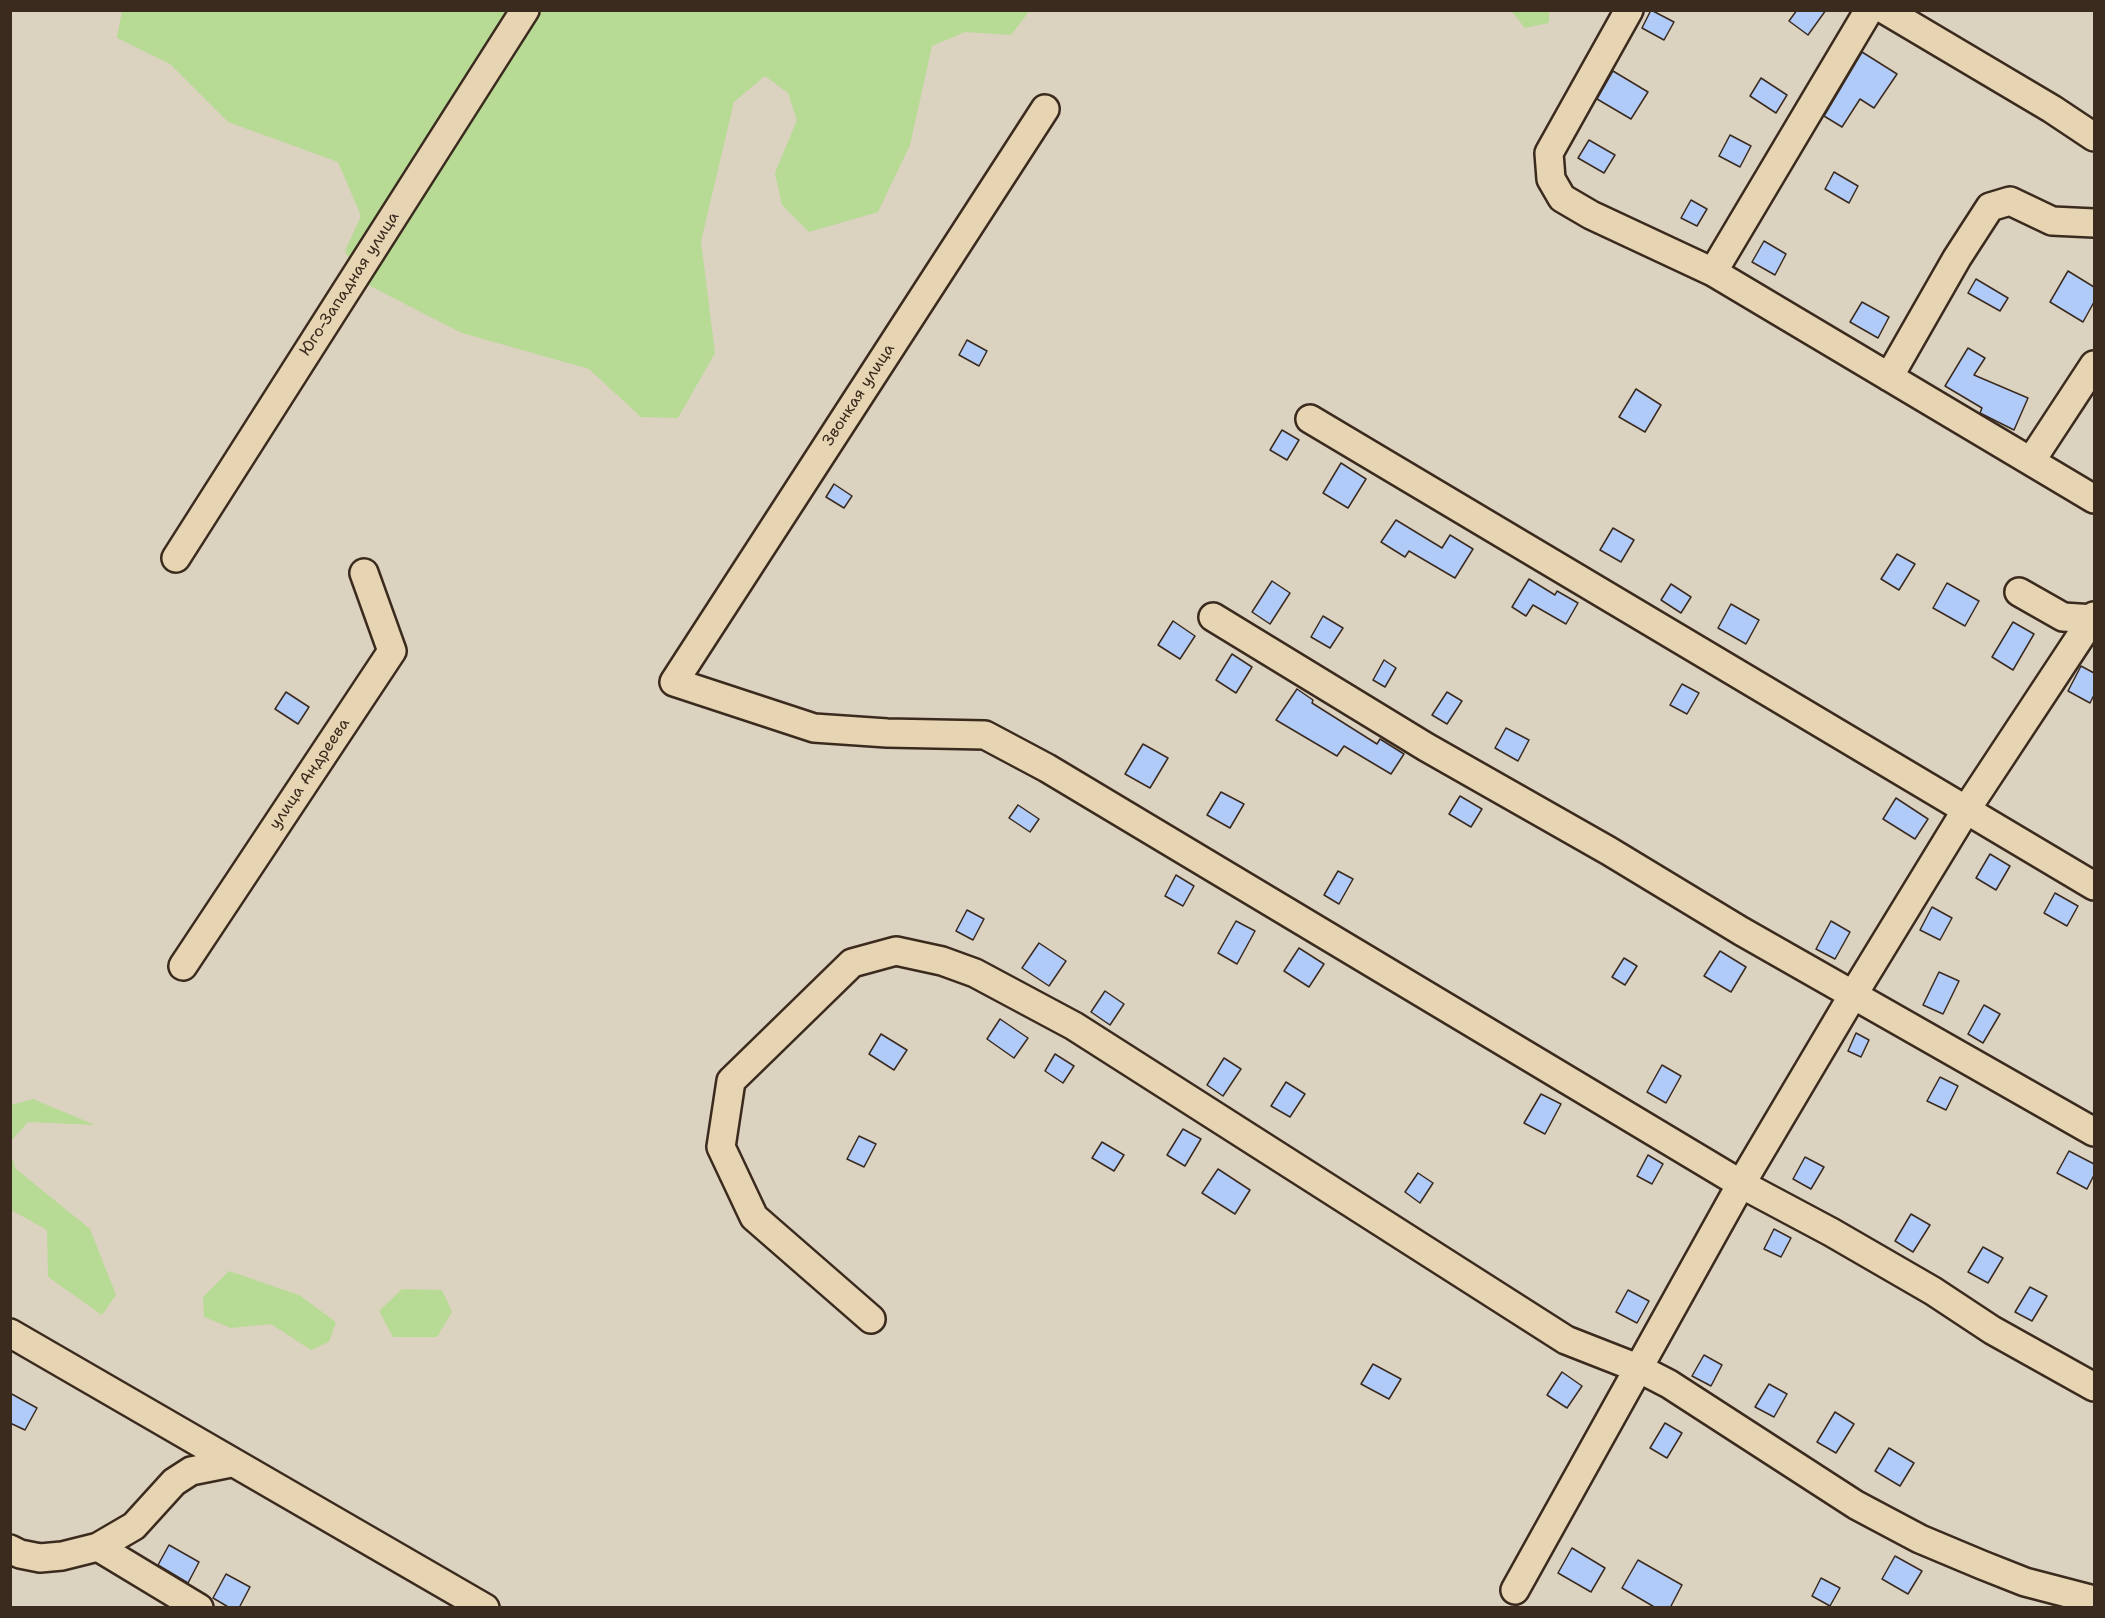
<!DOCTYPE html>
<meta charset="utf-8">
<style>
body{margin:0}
#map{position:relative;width:2105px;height:1618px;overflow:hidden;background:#dcd2c0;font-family:"Shantell Sans",sans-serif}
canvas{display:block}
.frame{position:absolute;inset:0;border:12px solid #3b2a1e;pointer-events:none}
</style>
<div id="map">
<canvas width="2105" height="1618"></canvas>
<div class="frame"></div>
</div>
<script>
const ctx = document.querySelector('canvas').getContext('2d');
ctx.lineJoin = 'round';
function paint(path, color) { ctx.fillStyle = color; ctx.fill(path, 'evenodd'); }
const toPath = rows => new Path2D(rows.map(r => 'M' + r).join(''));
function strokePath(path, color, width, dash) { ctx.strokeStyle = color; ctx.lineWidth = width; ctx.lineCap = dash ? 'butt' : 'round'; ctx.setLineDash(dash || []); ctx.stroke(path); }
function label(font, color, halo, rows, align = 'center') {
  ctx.font = font + ' "Shantell Sans",sans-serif'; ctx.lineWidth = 5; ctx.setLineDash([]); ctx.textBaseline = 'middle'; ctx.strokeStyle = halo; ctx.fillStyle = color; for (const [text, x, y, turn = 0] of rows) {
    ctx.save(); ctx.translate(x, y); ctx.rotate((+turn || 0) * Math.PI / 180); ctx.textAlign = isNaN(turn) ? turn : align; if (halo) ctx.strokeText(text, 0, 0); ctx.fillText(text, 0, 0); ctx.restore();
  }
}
paint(toPath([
 [122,10,1028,10,1028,13,1011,35,965,32,932,46,910,145,878,212,809,232,782,205,775,173,797,120,788,93,765,76,734,102,701,241,715,353,678,418,641,417,589,369,462,333,362,282,345,251,361,216,338,162,228,122,170,64,117,38],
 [1511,11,1549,11,1549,23,1525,28],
 [33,1099,95,1125,28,1122,11,1141,11,1105],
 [10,1152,16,1169,90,1229,116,1295,102,1315,48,1277,47,1230,11,1210],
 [229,1271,299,1295,336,1322,329,1342,311,1350,271,1324,231,1328,204,1317,203,1297],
 [402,1289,442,1290,452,1312,437,1337,393,1337,379,1311]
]), '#b7da95');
const building = toPath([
 [1651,10,1674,22,1664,40,1642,28,1651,10],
 [1797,10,1826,10,1808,35,1789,21,1797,10],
 [1862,52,1897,74,1874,108,1860,99,1842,127,1824,116,1862,52],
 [1613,71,1648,92,1631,119,1597,99,1613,71],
 [1761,78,1787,95,1776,113,1750,96,1761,78],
 [1730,135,1751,146,1740,167,1719,156,1730,135],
 [1589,140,1615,155,1604,173,1578,158,1589,140],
 [1834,172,1858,186,1849,203,1825,189,1834,172],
 [1691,200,1707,209,1697,226,1681,218,1691,200],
 [1764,241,1786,254,1775,275,1752,262,1764,241],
 [2068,271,2094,287,2094,302,2083,322,2050,302,2068,271],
 [1976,279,2008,298,2000,311,1968,293,1976,279],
 [1862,302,1889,317,1878,338,1850,322,1862,302],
 [967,340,987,351,979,366,959,355,967,340],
 [1968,348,1985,358,1974,375,2028,398,2014,430,1980,413,1982,408,1945,386,1968,348],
 [1636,389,1661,405,1645,432,1619,417,1636,389],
 [1282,430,1299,440,1287,460,1270,450,1282,430],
 [1341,463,1366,479,1348,508,1323,493,1341,463],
 [834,484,852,496,844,508,826,497,834,484],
 [1396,520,1442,548,1450,535,1473,549,1455,578,1409,551,1405,557,1381,542,1396,520],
 [1613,528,1634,540,1621,562,1600,550,1613,528],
 [1897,554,1915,564,1899,590,1881,579,1897,554],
 [1529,579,1555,595,1557,591,1578,603,1566,624,1533,605,1526,616,1512,607,1529,579],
 [1272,581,1290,593,1270,624,1252,612,1272,581],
 [1947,583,1979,601,1965,626,1933,608,1947,583],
 [1671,584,1691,597,1681,613,1661,600,1671,584],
 [1731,604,1759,620,1746,644,1718,628,1731,604],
 [1323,616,1343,628,1330,648,1311,637,1323,616],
 [1173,621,1195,636,1180,659,1158,645,1173,621],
 [2013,622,2034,634,2013,670,1992,657,2013,622],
 [1232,654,1252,667,1236,693,1216,680,1232,654],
 [1384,660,1396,668,1385,687,1373,680,1384,660],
 [2081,666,2094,673,2094,695,2090,703,2068,691,2081,666],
 [1682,684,1699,693,1687,714,1670,705,1682,684],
 [1297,689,1313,700,1312,703,1377,744,1380,739,1404,754,1391,774,1344,746,1337,756,1276,720,1297,689],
 [286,692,309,707,298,724,275,709,286,692],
 [1447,692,1462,701,1447,724,1432,715,1447,692],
 [1506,728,1529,740,1518,761,1495,748,1506,728],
 [1143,744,1168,758,1150,788,1125,774,1143,744],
 [1221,792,1244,804,1230,828,1207,815,1221,792],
 [1460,796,1482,809,1471,827,1449,814,1460,796],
 [1896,798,1928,819,1915,839,1883,819,1896,798],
 [1018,805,1039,819,1030,832,1009,818,1018,805],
 [1990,854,2010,866,1996,890,1976,878,1990,854],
 [1338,871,1353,879,1339,904,1324,895,1338,871],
 [1176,875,1194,886,1183,906,1165,896,1176,875],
 [2055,893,2078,906,2067,926,2044,913,2055,893],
 [1932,907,1952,918,1940,940,1920,930,1932,907],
 [967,910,984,919,973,940,956,931,967,910],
 [1236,921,1255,931,1237,964,1218,953,1236,921],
 [1831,921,1850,932,1835,959,1816,949,1831,921],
 [1039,943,1066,961,1049,986,1022,968,1039,943],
 [1299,948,1324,964,1309,987,1284,971,1299,948],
 [1720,951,1746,967,1731,992,1704,976,1720,951],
 [1624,958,1637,966,1625,985,1612,977,1624,958],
 [1939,972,1959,981,1943,1014,1923,1005,1939,972],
 [1105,991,1124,1004,1110,1025,1091,1012,1105,991],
 [1984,1005,2000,1014,1983,1043,1968,1034,1984,1005],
 [1000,1019,1028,1038,1014,1058,987,1039,1000,1019],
 [1856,1033,1869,1040,1861,1057,1848,1051,1856,1033],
 [881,1034,907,1050,894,1070,869,1054,881,1034],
 [1055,1054,1074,1066,1063,1083,1045,1071,1055,1054],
 [1224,1058,1241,1069,1223,1096,1207,1085,1224,1058],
 [1662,1065,1681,1076,1666,1103,1647,1092,1662,1065],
 [1940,1077,1958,1086,1946,1110,1927,1101,1940,1077],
 [1286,1082,1305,1094,1290,1117,1271,1106,1286,1082],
 [1541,1094,1561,1104,1545,1134,1524,1123,1541,1094],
 [1183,1129,1201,1139,1185,1166,1167,1155,1183,1129],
 [859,1136,876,1144,864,1167,847,1159,859,1136],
 [1102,1142,1124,1155,1114,1171,1092,1158,1102,1142],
 [2069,1151,2094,1164,2094,1175,2087,1189,2057,1173,2069,1151],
 [1648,1155,1663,1164,1652,1184,1637,1176,1648,1155],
 [1805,1157,1824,1167,1811,1189,1793,1179,1805,1157],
 [1218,1169,1250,1190,1235,1214,1202,1193,1218,1169],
 [1418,1173,1433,1183,1420,1203,1405,1192,1418,1173],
 [1911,1214,1930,1225,1913,1252,1895,1241,1911,1214],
 [1774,1229,1791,1238,1781,1257,1764,1249,1774,1229],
 [1983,1247,2003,1258,1988,1283,1968,1272,1983,1247],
 [2030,1287,2047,1296,2032,1321,2015,1312,2030,1287],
 [1628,1290,1649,1301,1637,1323,1616,1312,1628,1290],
 [1704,1355,1722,1365,1711,1386,1692,1376,1704,1355],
 [1373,1364,1401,1379,1389,1399,1361,1384,1373,1364],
 [1562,1372,1582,1386,1567,1408,1547,1395,1562,1372],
 [1769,1384,1787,1394,1774,1417,1755,1407,1769,1384],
 [10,1393,37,1408,25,1430,10,1423,10,1393],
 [1835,1412,1854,1424,1836,1453,1817,1442,1835,1412],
 [1665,1423,1682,1433,1667,1458,1650,1448,1665,1423],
 [1889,1448,1914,1463,1900,1486,1875,1471,1889,1448],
 [169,1545,199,1562,188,1583,158,1565,169,1545],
 [1572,1548,1605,1568,1591,1592,1558,1573,1572,1548],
 [1895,1556,1922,1571,1908,1594,1882,1579,1895,1556],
 [1638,1560,1682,1585,1670,1608,1656,1608,1622,1588,1638,1560],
 [226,1574,250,1587,239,1608,230,1608,213,1598,226,1574],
 [1821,1578,1840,1588,1830,1606,1812,1596,1821,1578]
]);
paint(building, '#b1cbf8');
strokePath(building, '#3b2a1e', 1.5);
const minor = toPath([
 [1629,10,1549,153,1551,179,1562,198,1591,215,1713,272,2094,499],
 [1885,10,2052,109,2094,137],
 [1045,109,674,682,814,728,887,733,985,735,1047,768,1741,1184,1831,1232,1933,1291,1992,1330,2094,1387],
 [1713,272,1869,10],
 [1889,377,1957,258,1990,207,2010,201,2052,221,2094,223],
 [1310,419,2094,886],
 [2031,461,2094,365],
 [176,558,525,10],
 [2019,592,2063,617,2094,619],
 [1213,617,1426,747,1609,851,1741,931,2094,1132],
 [183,966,392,651,364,573],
 [871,1319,754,1217,721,1147,731,1081,852,963,896,951,942,961,975,973,1074,1026,1566,1340,1640,1369,1669,1384,1856,1505,1920,1539,1982,1565,2025,1582,2094,1600],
 [10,1333,485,1608],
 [98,1547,199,1608],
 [10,1549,20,1554,40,1558,62,1556,98,1547,134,1526,174,1482,191,1471,231,1463],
 [1515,1590,1741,1184,1853,995,1966,810,2094,616]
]);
strokePath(minor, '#3b2a1e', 32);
strokePath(minor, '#e7d4b2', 27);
label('16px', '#3b2a1e', '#e7d4b2', [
 ["Юго-Западная улица",350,284,-57],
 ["Звонкая улица",859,395,-57],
 ["улица Андреева",310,774,-56]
]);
</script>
